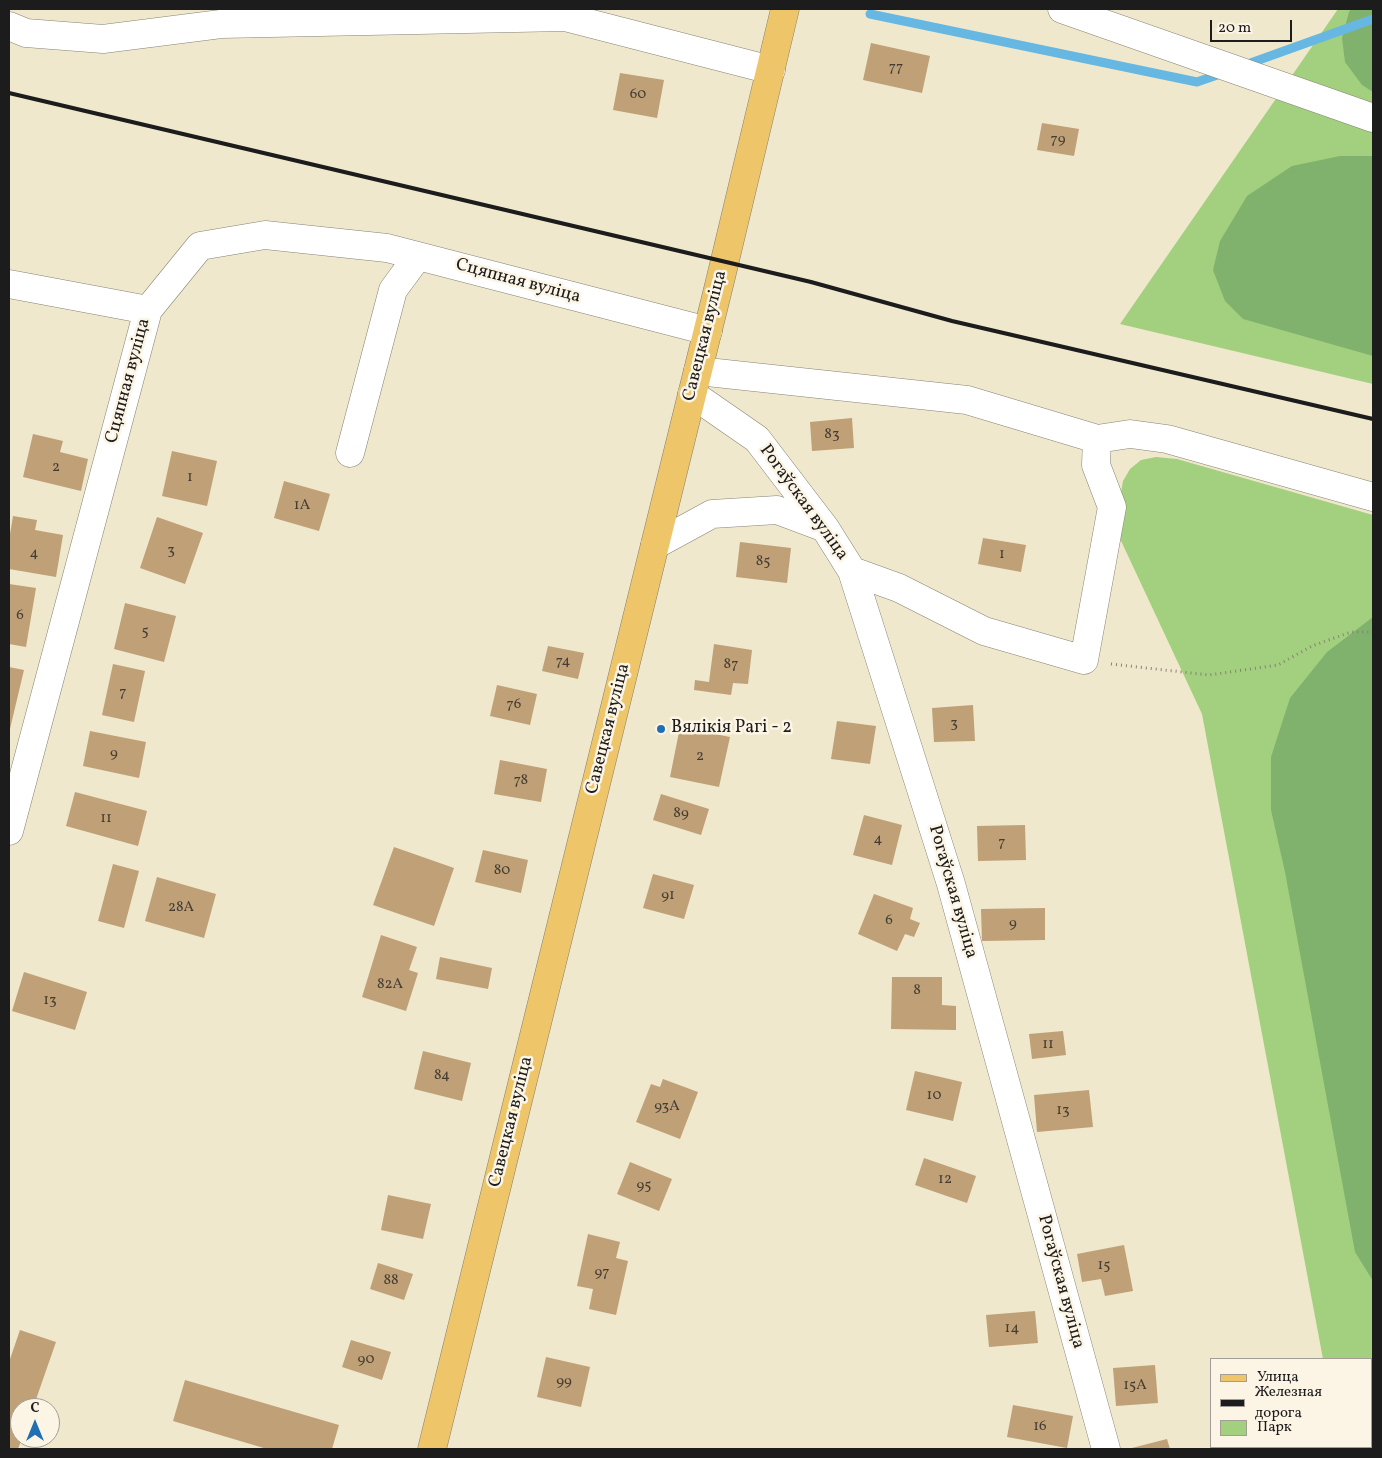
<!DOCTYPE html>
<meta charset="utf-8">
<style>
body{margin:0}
#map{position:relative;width:1382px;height:1458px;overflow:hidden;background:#efe8cc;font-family:Vollkorn,serif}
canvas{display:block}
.frame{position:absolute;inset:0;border:10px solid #1c1c1c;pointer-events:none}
.legend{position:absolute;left:1210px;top:1358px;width:162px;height:90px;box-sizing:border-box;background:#fcf5e5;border:1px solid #a29e95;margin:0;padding:6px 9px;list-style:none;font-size:15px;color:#1c1c1c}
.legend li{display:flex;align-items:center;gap:10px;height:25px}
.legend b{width:25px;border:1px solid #a29e95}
.north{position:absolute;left:10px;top:1398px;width:50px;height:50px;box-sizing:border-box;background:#fcf5e5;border:1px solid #a29e95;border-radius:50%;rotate:0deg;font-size:14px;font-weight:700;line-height:20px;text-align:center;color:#1c1c1c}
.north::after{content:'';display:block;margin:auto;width:18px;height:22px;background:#1f6fb2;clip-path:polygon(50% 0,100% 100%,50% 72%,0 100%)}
.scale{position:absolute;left:1210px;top:20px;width:82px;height:22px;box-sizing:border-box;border:2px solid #1c1c1c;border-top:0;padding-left:6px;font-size:15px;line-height:18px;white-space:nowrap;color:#1c1c1c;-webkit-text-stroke:4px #fcf5e5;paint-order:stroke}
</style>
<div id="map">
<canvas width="1382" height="1458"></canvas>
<div class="frame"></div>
<ul class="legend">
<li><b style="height:6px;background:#eec569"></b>Улица</li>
<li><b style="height:6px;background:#1c1c1c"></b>Железная дорога</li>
<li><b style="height:14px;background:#a2d07e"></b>Парк</li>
</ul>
<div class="north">С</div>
<div class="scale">20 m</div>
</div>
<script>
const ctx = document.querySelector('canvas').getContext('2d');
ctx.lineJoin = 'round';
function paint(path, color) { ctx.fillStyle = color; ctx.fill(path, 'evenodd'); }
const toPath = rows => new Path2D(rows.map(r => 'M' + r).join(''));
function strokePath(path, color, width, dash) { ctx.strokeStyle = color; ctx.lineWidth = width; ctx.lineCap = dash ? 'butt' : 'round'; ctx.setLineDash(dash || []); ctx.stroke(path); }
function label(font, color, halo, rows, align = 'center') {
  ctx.font = font + ' Vollkorn,serif'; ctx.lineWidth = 5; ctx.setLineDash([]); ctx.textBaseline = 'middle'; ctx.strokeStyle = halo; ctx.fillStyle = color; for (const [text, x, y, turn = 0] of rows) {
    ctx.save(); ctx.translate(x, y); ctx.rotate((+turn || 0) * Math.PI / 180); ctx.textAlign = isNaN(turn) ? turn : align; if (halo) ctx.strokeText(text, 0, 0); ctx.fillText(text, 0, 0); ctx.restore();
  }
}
paint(toPath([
 [1338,9,1373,9,1373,384,1120,324],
 [1156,457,1177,459,1373,515,1373,1449,1340,1449,1340,1447,1371,1447,1371,1359,1323,1359,1202,714,1115,528,1123,481,1130,469,1141,460]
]), '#a2d07e');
paint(toPath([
 [1351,9,1373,9,1373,92,1362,85,1345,62,1342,38,1349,12],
 [1340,156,1373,156,1373,356,1243,319,1225,301,1213,270,1220,241,1247,196,1292,166],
 [1373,617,1373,1281,1355,1252,1285,872,1271,810,1271,757,1290,698,1327,652]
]), '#81b26d');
strokePath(toPath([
 [870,14,1197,82,1223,73],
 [1245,65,1373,19]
]), '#66b7e1', 9);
paint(toPath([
 [871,43,930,56,922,93,863,80],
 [620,73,664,80,657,118,613,110],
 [1042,123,1079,129,1074,156,1037,150],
 [852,418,854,448,812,451,810,422],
 [33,434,63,441,60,452,88,459,81,491,23,477],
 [172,451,217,461,207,506,162,496],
 [284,481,330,494,319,531,274,518],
 [13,516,37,520,35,530,63,535,56,577,9,569,9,540],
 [157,517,203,533,185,584,140,568],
 [983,538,1026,545,1021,572,978,564],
 [740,542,791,548,787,583,736,577],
 [9,584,36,588,26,647,9,644],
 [125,603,176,616,164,662,114,649],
 [714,644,752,650,748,684,733,683,731,695,694,690,695,680,709,682],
 [548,646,584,653,578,679,542,671],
 [113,664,145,671,134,722,102,715],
 [9,667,24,670,9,733],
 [497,685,537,694,530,725,490,716],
 [973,705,975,741,934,742,932,708],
 [837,721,876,726,870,764,831,759],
 [680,727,730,737,719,787,670,777],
 [90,731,146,742,139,778,83,766],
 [500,760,547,769,541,802,494,794],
 [75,792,147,811,138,846,66,826],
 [661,794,709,809,701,835,653,820],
 [864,815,902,825,892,865,853,855],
 [1025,825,1026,860,978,861,977,826],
 [394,847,454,868,434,926,373,905],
 [483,850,528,860,521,893,475,882],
 [113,864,139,871,124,928,98,921],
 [653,874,694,885,684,919,643,908],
 [157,877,216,894,204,938,145,921],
 [874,894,913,908,910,919,920,923,914,937,905,934,897,951,858,934],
 [1045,908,1045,940,982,941,981,909],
 [381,935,417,947,409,970,418,973,406,1011,362,997],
 [440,957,492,968,488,989,436,979],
 [24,972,87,992,75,1030,12,1011],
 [892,977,942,977,942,1005,956,1006,956,1030,891,1029],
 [1063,1031,1066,1055,1032,1059,1029,1034],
 [423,1051,471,1063,462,1101,414,1089],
 [915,1071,962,1082,953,1121,906,1110],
 [663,1079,698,1092,680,1139,636,1122,651,1084,660,1087],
 [1089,1090,1093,1127,1037,1132,1034,1095],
 [924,1158,976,1176,967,1203,915,1185],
 [630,1162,672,1179,659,1211,617,1194],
 [388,1195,431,1204,423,1239,381,1230],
 [588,1234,620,1242,616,1258,628,1261,616,1315,589,1309,593,1289,577,1286],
 [1124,1245,1133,1291,1105,1296,1101,1279,1082,1282,1077,1254],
 [378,1263,413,1274,404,1300,370,1289],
 [1035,1311,1038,1343,989,1347,986,1315],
 [20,1330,56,1342,33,1408,20,1408,20,1438,22,1438,18,1449,9,1449,9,1362],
 [351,1340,391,1352,382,1380,342,1367],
 [546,1357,590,1367,581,1407,537,1397],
 [1155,1365,1158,1403,1116,1406,1113,1368],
 [185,1380,339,1425,332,1449,267,1449,173,1421],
 [1013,1405,1073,1416,1067,1448,1007,1437],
 [1167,1439,1170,1449,1128,1449]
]), '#bfa077');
const minor = toPath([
 [1062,9,1373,118],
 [9,26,26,33,103,39,221,24,565,17,771,70],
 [9,284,148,310],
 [698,371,967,400,1097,439],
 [692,394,757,439,825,528,852,571,951,884,1106,1449],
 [350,453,393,290,418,256],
 [655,545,712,514,777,510,825,528],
 [852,571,899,588,984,631,1084,660,1112,507,1096,465,1097,439,1130,434,1167,439,1373,497],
 [9,831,148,310,200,246,265,235,387,248,708,331]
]);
const major = toPath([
 [432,1449,721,277,785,9]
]);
strokePath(minor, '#868274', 29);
strokePath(major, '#868274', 29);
strokePath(toPath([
 [1111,664,1209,675,1278,665,1312,646,1351,632,1373,632]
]), '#868274', 3, [1, 4]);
strokePath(minor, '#fff', 28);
strokePath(major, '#eec569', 28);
strokePath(toPath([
 [9,93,811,282,952,321,1373,419]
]), '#1c1c1c', 4);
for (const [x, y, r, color] of [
 [661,729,5,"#1f6fb2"]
]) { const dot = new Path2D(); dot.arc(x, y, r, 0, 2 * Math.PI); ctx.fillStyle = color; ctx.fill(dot); strokePath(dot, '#fcf5e5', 2); }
label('15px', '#453d33', null, [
 ["77",896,68],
 ["60",638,95],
 ["79",1058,140],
 ["83",832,435],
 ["2",56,468],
 ["1",190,478],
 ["1А",302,506],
 ["3",171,551],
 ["4",34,554],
 ["1",1002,555],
 ["85",763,562],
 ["6",20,616],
 ["5",145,632],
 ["74",563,662],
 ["87",731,665],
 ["7",123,693],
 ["76",514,705],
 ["3",954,724],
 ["9",114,754],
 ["2",700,757],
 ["78",521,781],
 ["89",681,814],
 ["11",106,819],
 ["4",878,840],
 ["7",1002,843],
 ["80",502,871],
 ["91",668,896],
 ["28А",181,908],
 ["6",889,921],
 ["9",1013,924],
 ["82А",390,985],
 ["8",917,991],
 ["13",50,1001],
 ["11",1048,1045],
 ["84",442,1076],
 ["10",934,1096],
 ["93А",667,1107],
 ["13",1063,1111],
 ["12",945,1180],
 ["95",644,1186],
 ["15",1104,1266],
 ["97",602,1273],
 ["88",391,1281],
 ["14",1012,1329],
 ["90",366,1360],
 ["99",564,1382],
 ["15А",1135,1386],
 ["16",1040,1427]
]);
label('18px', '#1c1c1c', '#fcf5e5', [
 ["Сцяпная вуліца",518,282,15],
 ["Савецкая вуліца",706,336,-76],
 ["Сцяпная вуліца",129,381,-75],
 ["Рогаўская вуліца",803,503,54],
 ["Савецкая вуліца",609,729,-76],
 ["Рогаўская вуліца",952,892,74],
 ["Савецкая вуліца",512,1122,-76],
 ["Рогаўская вуліца",1060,1282,75]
]);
label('18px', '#1c1c1c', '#fcf5e5', [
 ["Вялікія Рагі - 2",671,729]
], 'left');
</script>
